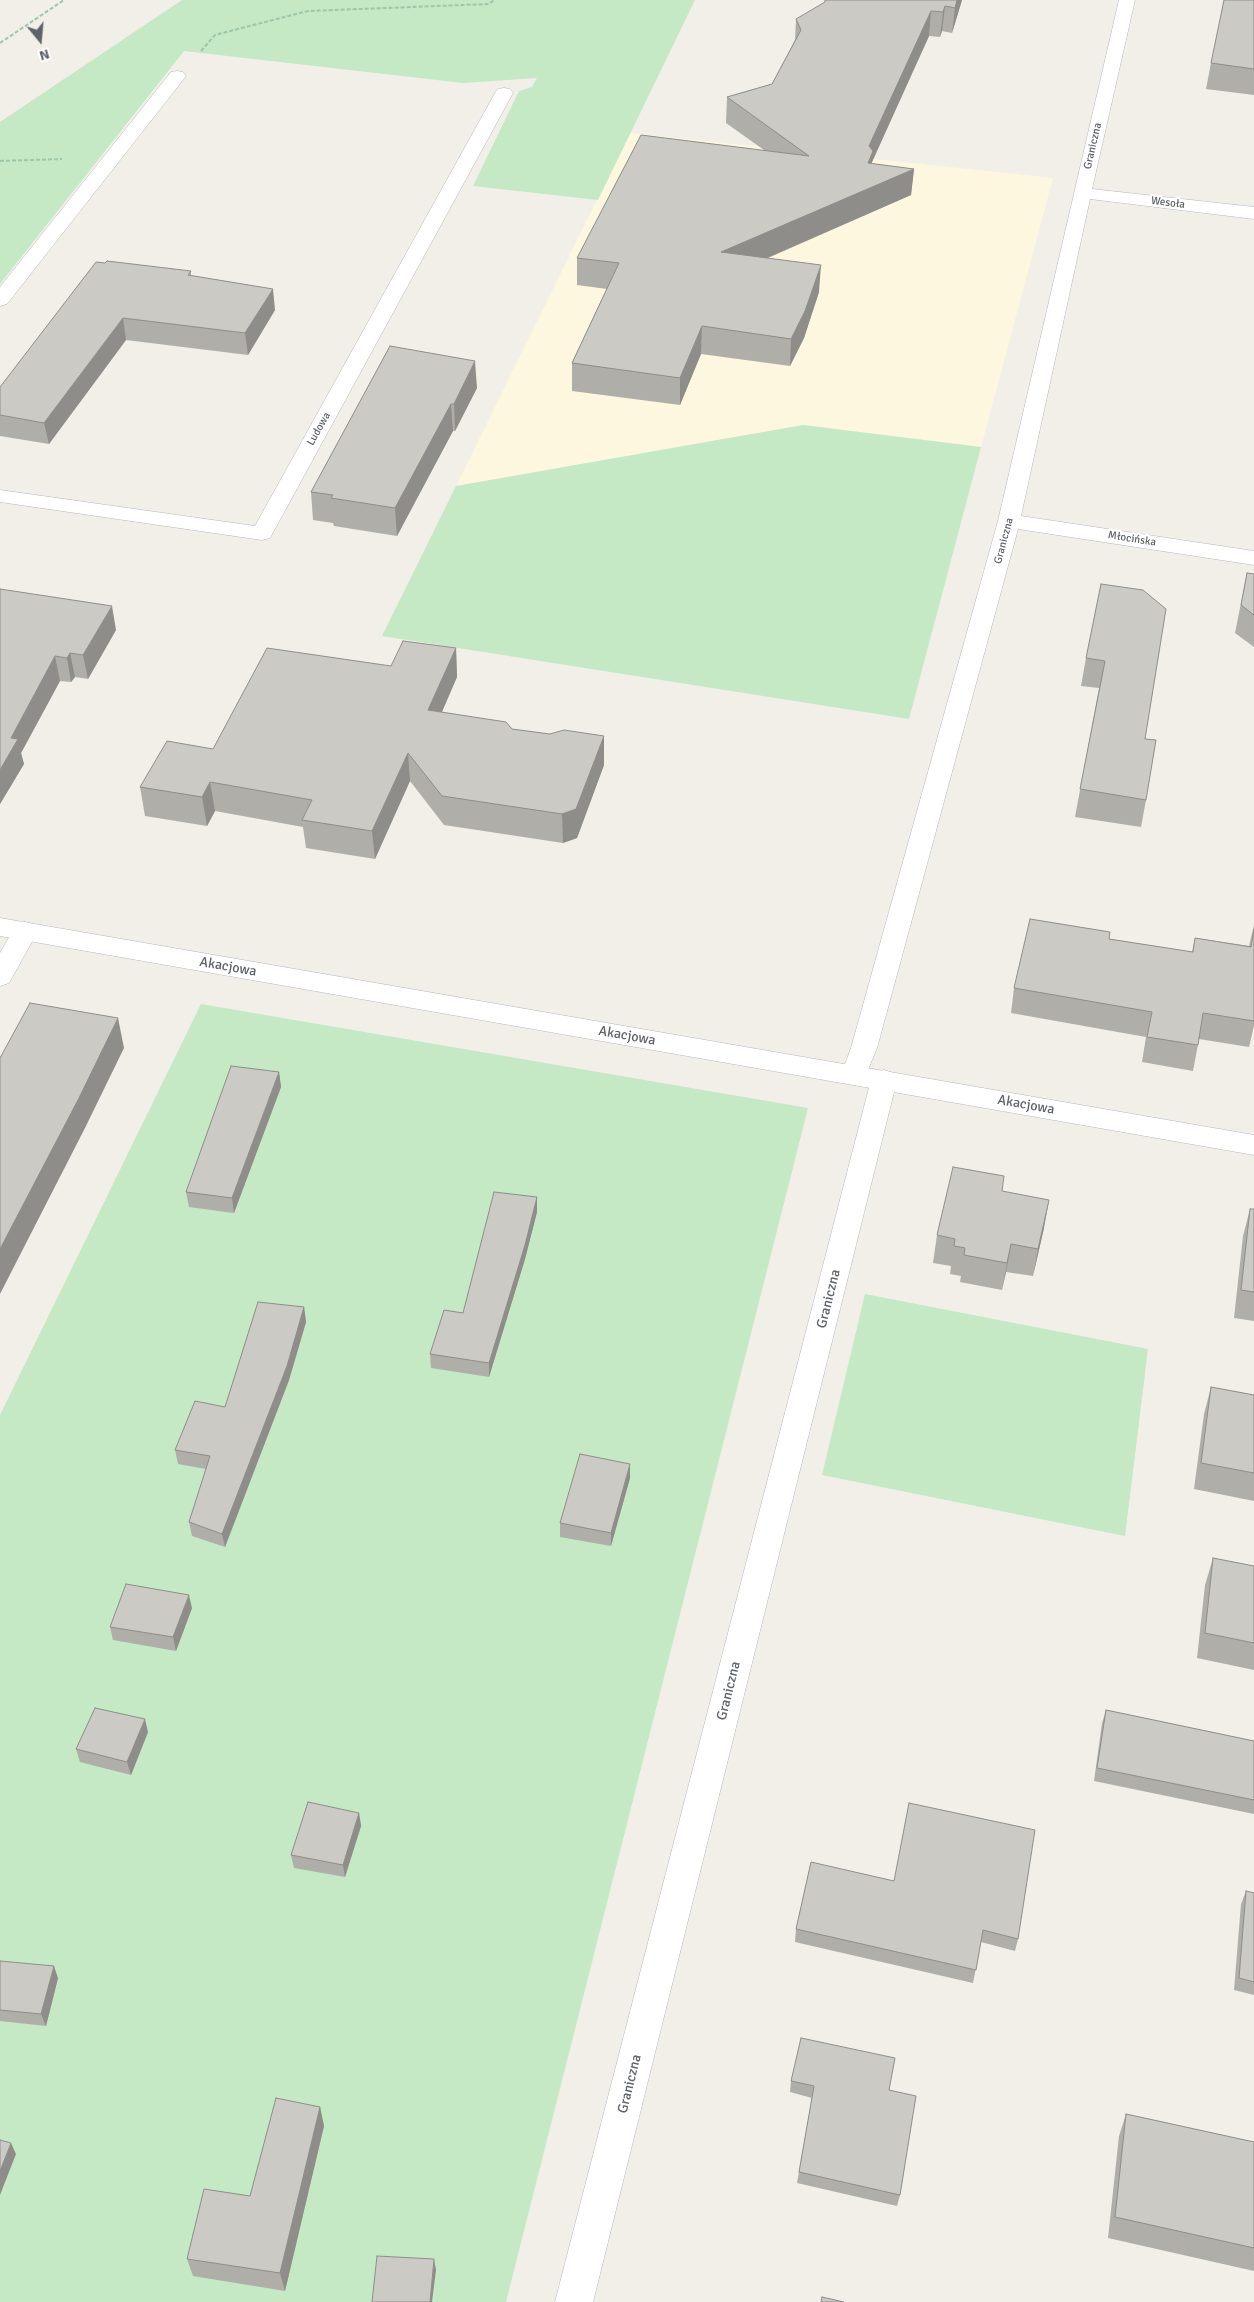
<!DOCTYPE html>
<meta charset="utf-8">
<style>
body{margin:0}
#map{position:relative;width:1254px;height:2302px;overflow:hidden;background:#f1efe8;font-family:Signika,sans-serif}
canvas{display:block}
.north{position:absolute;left:15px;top:15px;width:50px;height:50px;-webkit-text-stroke:4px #fff;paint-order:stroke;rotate:163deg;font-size:14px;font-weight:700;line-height:20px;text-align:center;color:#5f6368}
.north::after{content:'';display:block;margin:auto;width:18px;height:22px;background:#5f6368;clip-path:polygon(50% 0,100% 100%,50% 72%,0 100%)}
</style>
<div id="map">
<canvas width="1254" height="2302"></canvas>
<div class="north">N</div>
</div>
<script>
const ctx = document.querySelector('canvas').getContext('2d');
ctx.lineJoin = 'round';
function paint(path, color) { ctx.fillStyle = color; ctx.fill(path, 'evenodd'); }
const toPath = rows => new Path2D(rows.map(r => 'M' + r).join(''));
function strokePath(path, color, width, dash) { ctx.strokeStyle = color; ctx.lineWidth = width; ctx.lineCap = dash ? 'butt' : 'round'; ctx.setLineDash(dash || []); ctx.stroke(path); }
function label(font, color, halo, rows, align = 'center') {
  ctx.font = font + ' Signika,sans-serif'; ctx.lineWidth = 4.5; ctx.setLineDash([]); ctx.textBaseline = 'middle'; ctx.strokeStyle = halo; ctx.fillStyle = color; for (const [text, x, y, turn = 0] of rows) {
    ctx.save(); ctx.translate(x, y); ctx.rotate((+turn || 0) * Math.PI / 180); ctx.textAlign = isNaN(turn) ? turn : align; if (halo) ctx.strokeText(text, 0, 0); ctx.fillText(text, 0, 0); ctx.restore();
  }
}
paint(toPath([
 [630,133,1053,178,981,447,803,425,456,486]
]), '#fef7e0');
paint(toPath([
 [182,0,695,0,598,200,473,186,519,91,532,87,537,78,463,83,184,51,0,284,0,122],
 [803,425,981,447,909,719,382,636,456,486],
 [201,1004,808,1108,506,2302,0,2302,0,1415],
 [865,1294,1148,1349,1125,1536,822,1475]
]), '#c5e8c5');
const service = toPath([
 [25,922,34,925,38,931,9,983,0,986,0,953,16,925,25,922]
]);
const minor = toPath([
 [1119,0,1135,0,1092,189,1254,207,1254,219,1090,199,1021,516,1254,551,1254,565,1018,529,877,1048,863,1082,854,1085,845,1082,841,1075,851,1048,998,521,1119,0],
 [177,71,183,72,186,76,183,80,7,304,0,306,0,287,171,72,177,71],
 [504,88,510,89,513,93,270,538,262,540,0,502,0,490,255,526,495,93,498,89,504,88],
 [884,1070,893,1073,897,1080,593,2302,555,2302,871,1080,875,1073,884,1070]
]);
const tertiary = toPath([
 [0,918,1254,1135,1254,1155,0,936,0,918]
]);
strokePath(service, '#b5b8bc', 1);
strokePath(minor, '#b5b8bc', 1);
strokePath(tertiary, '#b5b8bc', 1);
strokePath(toPath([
 [0,43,64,0],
 [201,51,215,35,308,11,489,4,494,0],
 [0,161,62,159]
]), '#9cc7a9', 2, [4, 2]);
paint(service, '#fff');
paint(minor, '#fff');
paint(tertiary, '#fff');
paint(toPath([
 [962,0,952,33,942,31,940,37,929,36,872,162,872,164,914,169,911,195,768,258,819,292,804,338,790,366,701,354,680,405,572,391,572,363,607,289,577,285,577,258,764,150,726,123,727,97,772,84,795,40,796,19],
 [1254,0,1254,95,1206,89,1211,63],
 [191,271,191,276,275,310,248,355,126,340,49,444,0,436,0,387],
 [390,346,477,388,455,431,453,431,397,536,334,526,333,523,313,520,311,492],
 [1247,573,1254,574,1254,647,1235,633],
 [1101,584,1146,800,1141,827,1075,817,1099,688,1081,686,1086,658],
 [0,589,116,630,88,679,75,677,71,682,60,681,21,753,24,764,0,804],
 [456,648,457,677,442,712,512,729,550,734,604,736,604,765,577,838,563,843,444,825,410,781,375,859,306,848,303,827,215,811,207,826,145,816,140,787,213,749,391,666],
 [1254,925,1254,1026,1249,1047,1199,1039,1193,1071,1142,1062,1146,1037,1011,1013,1014,988,1109,939,1192,952,1195,938,1249,946],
 [279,1072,281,1087,234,1213,189,1207,186,1192],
 [1002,1191,1044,1228,1033,1276,1006,1272,1002,1290,960,1282,961,1276,950,1274,951,1266,933,1263,937,1235],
 [537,1197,537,1212,525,1259,489,1377,431,1368,430,1354,463,1313],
 [1250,1209,1254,1209,1254,1321,1234,1318,1243,1236],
 [304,1307,306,1322,289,1380,225,1547,192,1536,189,1522,206,1469,178,1464,175,1450,225,1407],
 [1211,1387,1254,1395,1254,1501,1194,1489,1204,1414],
 [630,1478,611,1546,560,1537,560,1523],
 [1213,1558,1254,1566,1254,1670,1197,1658,1205,1585],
 [192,1608,176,1651,113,1640,110,1627],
 [1106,1710,1254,1741,1254,1814,1094,1781,1102,1723],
 [148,1732,131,1775,80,1762,76,1749],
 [359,1813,361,1826,345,1877,294,1868,291,1855],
 [811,1862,1018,1939,1015,1951,981,1942,973,1983,795,1942,796,1929],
 [1246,1891,1254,1893,1254,1995,1234,1990,1241,1904],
 [0,1961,58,1978,46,2026,0,2021],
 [791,2081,889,2090,900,2195,897,2206,797,2183,812,2098,790,2092],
 [320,2107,324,2126,285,2291,193,2276,187,2259,250,2196],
 [1126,2114,1254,2142,1254,2271,1108,2238,1119,2136]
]), '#afaea9');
paint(toPath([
 [957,0,962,0,952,33,955,8],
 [945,6,942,31,940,37,943,12],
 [931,11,929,36,872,162,871,177,914,169,911,195,721,278,721,252,869,146],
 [821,265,819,292,804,338,790,366,791,339],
 [273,289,275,310,248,355,245,333],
 [123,318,126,340,49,444,44,423],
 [702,326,701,354,680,405,680,378],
 [475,361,477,388,455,431,454,404],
 [451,404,453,431,397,536,395,508],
 [112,606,116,630,88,679,83,655],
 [456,648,457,677,430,739,428,710],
 [70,653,75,677,71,682,67,658],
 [55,656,60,681,21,753,24,764,0,804,0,770,11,738],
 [604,736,604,765,577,838,563,843,562,814],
 [408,753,410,781,375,859,372,831],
 [210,782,215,811,207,826,202,797],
 [118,1018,124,1048,85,1128,0,1294,0,1249],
 [279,1072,281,1087,234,1213,232,1198],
 [537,1197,537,1212,525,1259,489,1377,489,1363],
 [1049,1200,1044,1228,1033,1276,1038,1249],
 [1011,1244,1006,1272,1002,1290,1007,1263],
 [304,1307,306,1322,289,1380,225,1547,222,1534],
 [630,1464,630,1478,611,1546,611,1533],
 [189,1595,192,1608,176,1651,173,1637],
 [145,1719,148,1732,131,1775,127,1762],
 [359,1813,361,1826,345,1877,343,1865],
 [54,1966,58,1978,46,2026,41,2014],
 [320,2107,324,2126,285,2291,280,2273],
 [11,2143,16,2154,0,2195,0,2171],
 [434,2259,436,2270,432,2302,430,2302]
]), '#8f8d8a');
const building = toPath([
 [825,0,957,0,955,8,945,6,943,12,931,11,869,146,873,151,868,163,914,169,721,252,821,265,805,311,791,339,702,326,680,378,572,363,619,263,577,258,641,135,809,156,727,97,772,84,801,30,796,19,825,2,825,0],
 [1224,0,1254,0,1254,69,1211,63,1224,0],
 [107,261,191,271,188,275,273,289,245,333,123,318,44,423,0,415,0,387,96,262,105,263,107,261],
 [390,346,475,361,454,404,451,404,395,508,331,498,333,495,311,492,390,346],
 [1247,573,1254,574,1254,615,1241,605,1247,573],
 [1101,584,1143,590,1166,609,1145,739,1156,740,1146,800,1080,789,1105,661,1086,658,1101,584],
 [0,589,112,606,83,655,70,653,67,658,55,656,11,738,18,739,0,770,0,589],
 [403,641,456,648,428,710,506,722,512,729,550,734,564,730,604,736,576,809,562,814,442,796,408,753,372,831,302,820,312,800,210,782,202,797,140,787,167,741,213,749,267,648,391,666,403,641],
 [1030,919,1110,932,1109,939,1193,952,1195,938,1251,947,1254,929,1254,1021,1203,1013,1198,1045,1147,1037,1152,1012,1014,988,1030,919],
 [30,1003,118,1018,79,1098,0,1249,0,1058,30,1003],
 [231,1066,279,1072,232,1198,186,1192,231,1066],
 [953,1167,1004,1176,1002,1191,1049,1200,1038,1249,1011,1244,1007,1263,964,1255,965,1248,954,1246,955,1239,937,1235,953,1167],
 [494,1192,537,1197,525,1245,489,1363,430,1354,444,1310,463,1313,494,1192],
 [1250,1209,1254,1209,1254,1292,1241,1290,1250,1209],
 [258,1302,304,1307,287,1366,222,1534,189,1522,210,1456,175,1450,195,1401,225,1407,258,1302],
 [1211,1387,1254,1395,1254,1473,1201,1463,1211,1387],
 [580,1454,630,1464,611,1533,560,1523,580,1454],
 [1213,1558,1254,1566,1254,1643,1205,1633,1213,1558],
 [126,1584,189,1595,173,1637,110,1627,126,1584],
 [95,1708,145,1719,127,1762,76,1749,95,1708],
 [1106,1710,1254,1741,1254,1800,1097,1768,1106,1710],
 [308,1802,359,1813,343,1865,291,1855,308,1802],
 [909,1803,1035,1830,1018,1939,983,1930,976,1970,796,1929,811,1862,894,1881,909,1803],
 [1246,1891,1254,1893,1254,1982,1239,1978,1246,1891],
 [0,1961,54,1966,41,2014,0,2010,0,1961],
 [801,2038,895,2058,889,2090,916,2096,900,2195,799,2172,814,2086,791,2081,801,2038],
 [276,2098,320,2107,280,2273,187,2259,204,2189,250,2196,276,2098],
 [1126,2114,1254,2142,1254,2248,1115,2217,1126,2114],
 [0,2140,11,2143,0,2171,0,2140],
 [377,2256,434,2259,430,2302,372,2302,377,2256],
 [822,2297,844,2302,821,2302,822,2297]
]);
paint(building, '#cccac5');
strokePath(building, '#8f8d8a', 1);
label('11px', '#5f6368', '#fff', [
 ["Graniczna",1093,146,-77],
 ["Wesoła",1168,203,7],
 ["Ludowa",319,429,-61],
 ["Młocińska",1132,539,9],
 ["Graniczna",1004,541,-75]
]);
label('14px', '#5f6368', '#fff', [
 ["Akacjowa",228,967,10],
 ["Akacjowa",627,1036,10],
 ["Akacjowa",1026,1105,10],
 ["Graniczna",829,1299,-76],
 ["Graniczna",729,1691,-76],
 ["Graniczna",630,2084,-76]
]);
</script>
